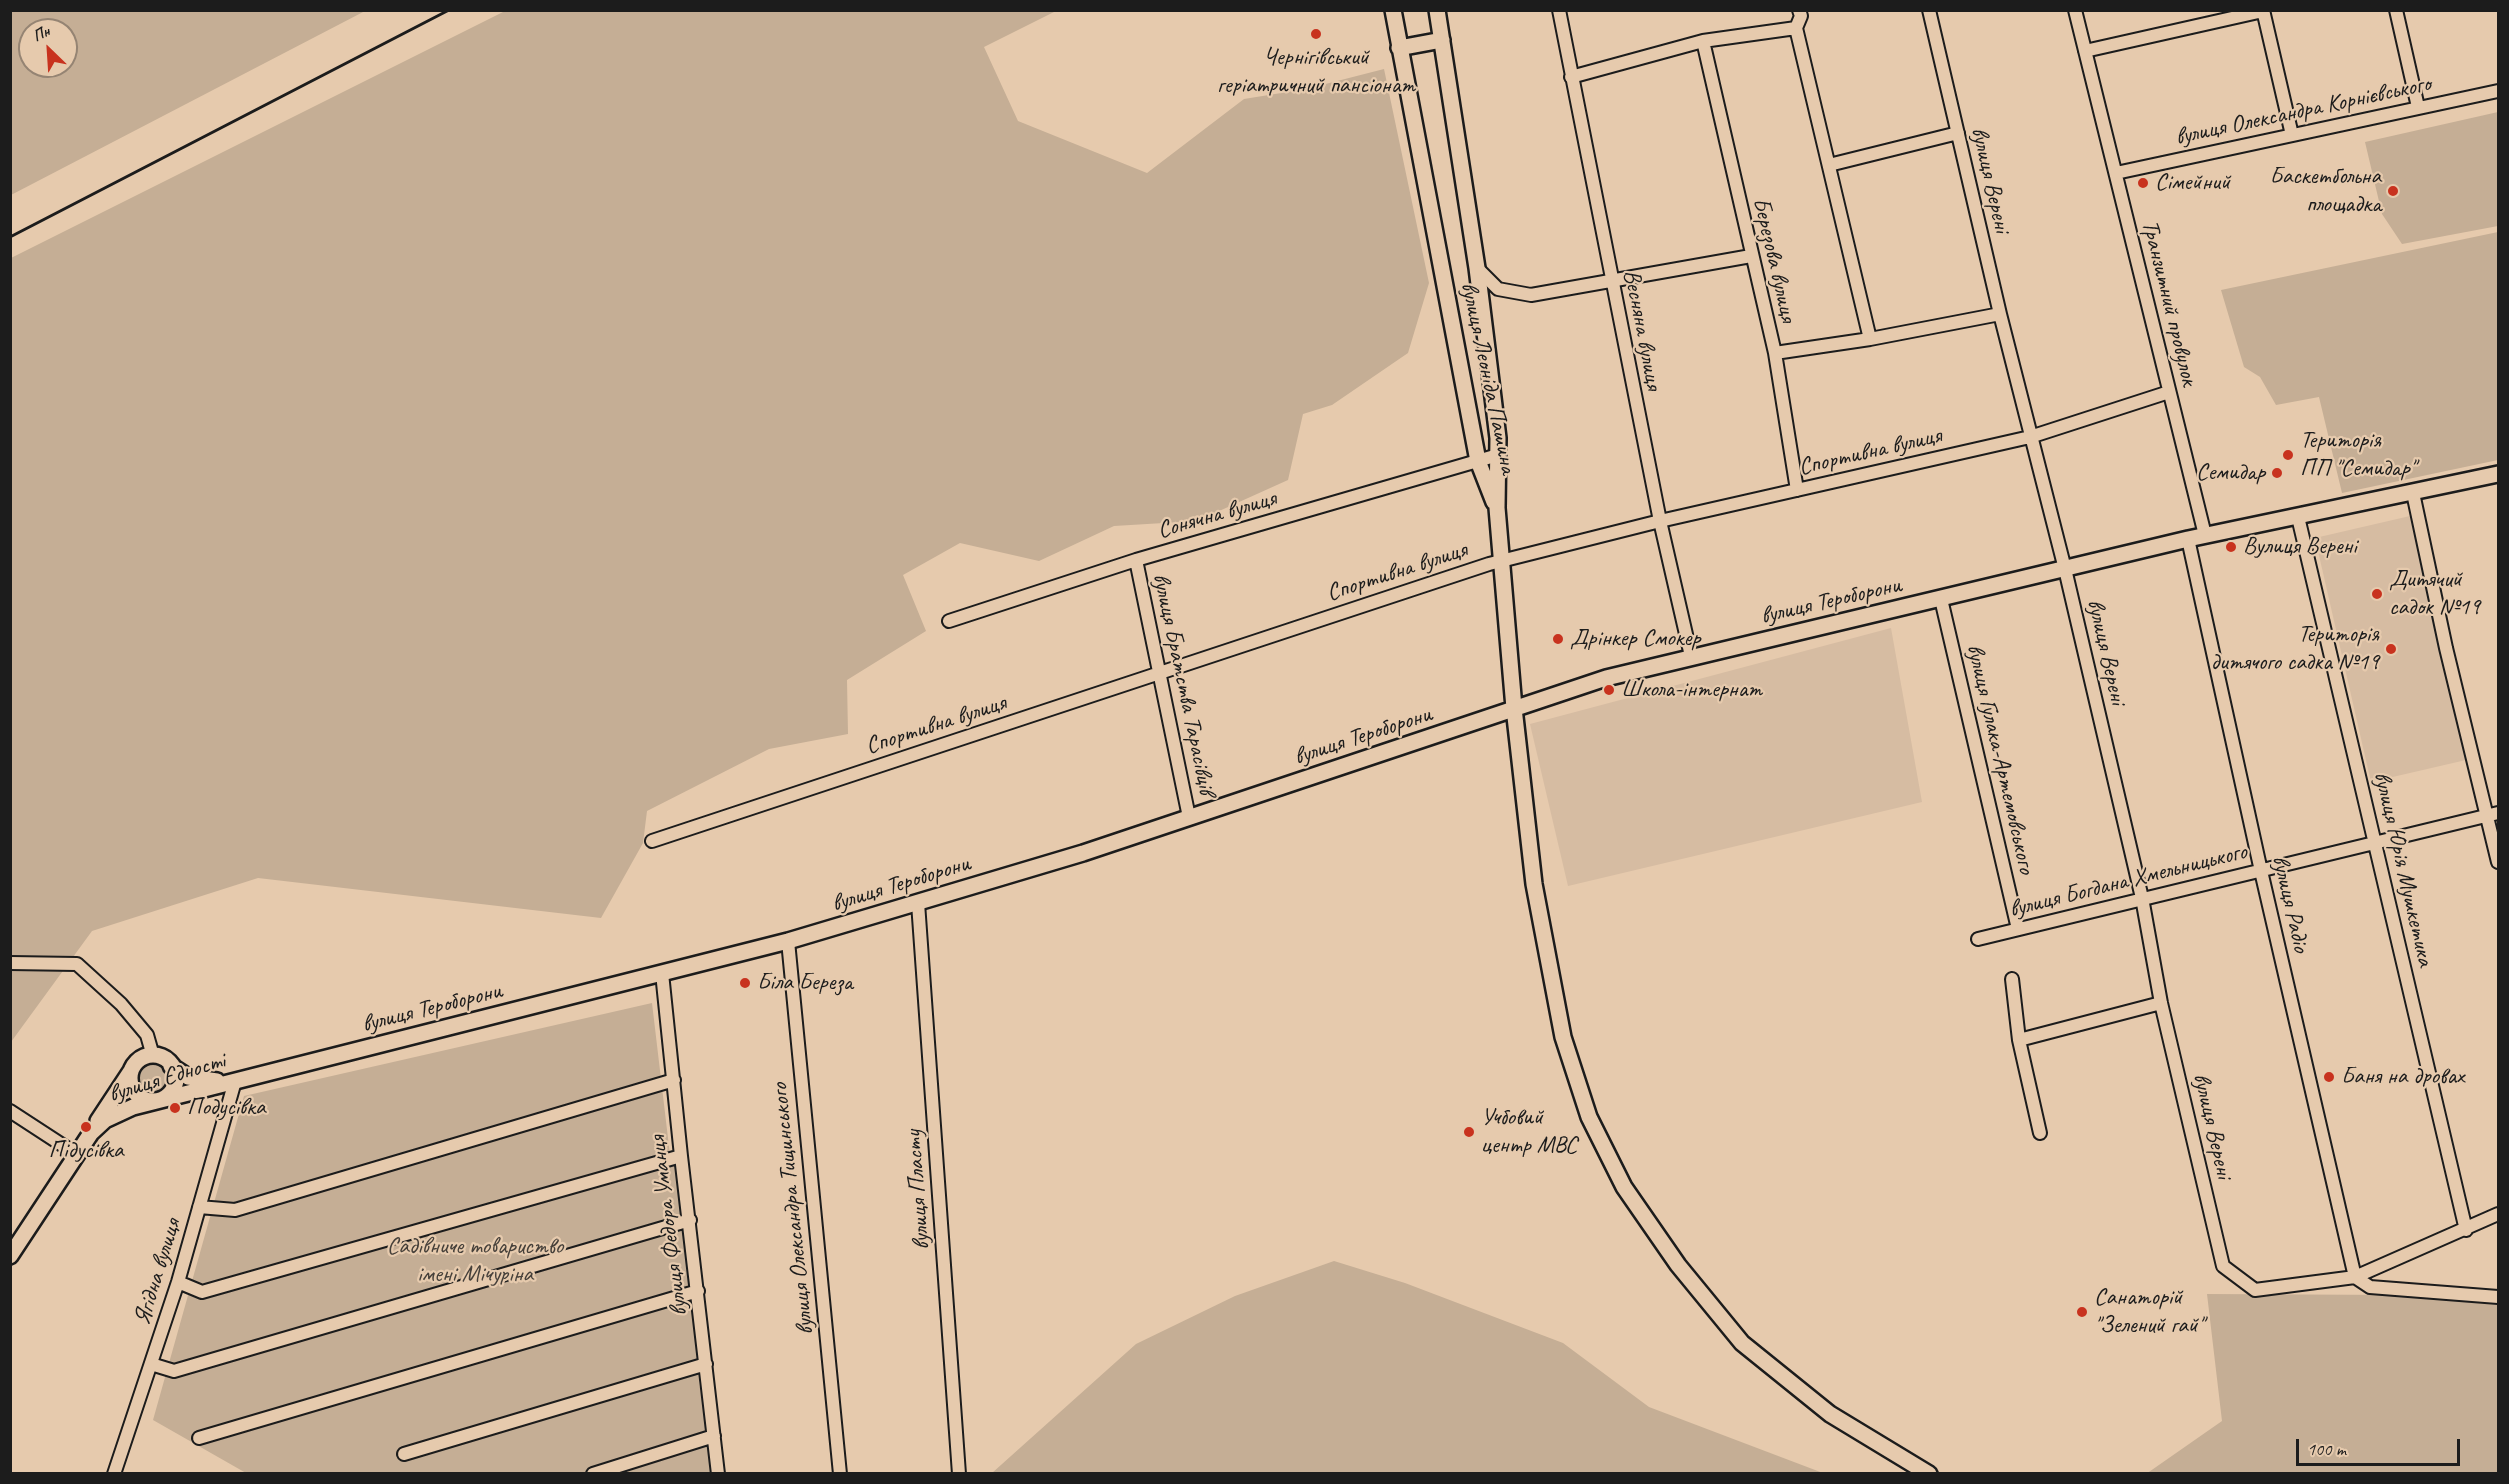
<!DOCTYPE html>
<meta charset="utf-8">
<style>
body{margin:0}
#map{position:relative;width:2509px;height:1484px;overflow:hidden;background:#e6caad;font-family:Caveat,sans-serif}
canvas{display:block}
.frame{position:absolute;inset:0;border:12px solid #1c1c1c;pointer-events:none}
.north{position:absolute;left:18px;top:18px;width:60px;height:60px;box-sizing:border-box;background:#e6caad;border:2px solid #958473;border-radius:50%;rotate:335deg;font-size:16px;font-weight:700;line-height:24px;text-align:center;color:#1c1c1c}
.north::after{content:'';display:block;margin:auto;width:21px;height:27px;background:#c8321e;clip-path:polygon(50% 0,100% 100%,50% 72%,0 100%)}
.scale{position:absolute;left:2296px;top:1439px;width:164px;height:27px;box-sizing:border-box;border:3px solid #1c1c1c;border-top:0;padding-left:8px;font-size:18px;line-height:21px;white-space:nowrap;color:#1c1c1c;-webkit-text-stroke:4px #e6caad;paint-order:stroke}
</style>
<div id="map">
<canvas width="2509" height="1484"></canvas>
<div class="frame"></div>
<div class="north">Пн</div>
<div class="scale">100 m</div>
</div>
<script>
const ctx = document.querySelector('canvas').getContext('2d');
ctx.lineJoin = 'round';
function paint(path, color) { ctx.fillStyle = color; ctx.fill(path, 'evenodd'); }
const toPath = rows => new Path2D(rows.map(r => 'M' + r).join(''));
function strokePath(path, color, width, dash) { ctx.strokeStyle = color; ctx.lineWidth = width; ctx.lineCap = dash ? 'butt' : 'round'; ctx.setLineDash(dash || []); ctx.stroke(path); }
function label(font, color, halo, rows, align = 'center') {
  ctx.font = font + ' Caveat,sans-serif'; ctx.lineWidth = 4.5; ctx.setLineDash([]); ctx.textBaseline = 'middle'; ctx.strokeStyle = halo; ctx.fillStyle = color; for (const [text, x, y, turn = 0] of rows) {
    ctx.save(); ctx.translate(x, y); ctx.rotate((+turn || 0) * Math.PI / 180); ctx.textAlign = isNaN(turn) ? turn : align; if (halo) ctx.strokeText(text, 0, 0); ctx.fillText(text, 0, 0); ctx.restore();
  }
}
paint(toPath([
 [2410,516,2466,760,2371,782,2315,538],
 [1891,628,1922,802,1568,886,1530,724]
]), '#d6bca2');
paint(toPath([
 [11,10,365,10,365,11,11,195],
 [30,30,66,30,66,66,30,66],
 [505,11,1056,11,984,47,1018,121,1147,173,1244,99,1306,89,1384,69,1429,283,1408,353,1332,405,1303,414,1288,480,1197,521,1114,526,1039,561,960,543,903,575,926,631,847,680,848,734,769,749,647,811,643,843,601,918,258,878,92,931,11,1042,11,258],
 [2498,112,2498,226,2402,244,2382,214,2365,142],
 [2498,232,2498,460,2342,493,2319,397,2276,405,2260,377,2244,367,2221,290],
 [652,1003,670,1155,680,1163,693,1282,699,1383,716,1473,246,1473,153,1420,244,1096],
 '140 1078a13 13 0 1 1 26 0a13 13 0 1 1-26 0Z',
 [1334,1261,1405,1283,1563,1343,1649,1407,1823,1473,992,1473,1136,1344,1235,1296],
 [2207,1294,2398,1295,2498,1305,2498,1473,2146,1474,2222,1421]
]), '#c5ae95');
const minor = toPath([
 [1559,10,1660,521,1691,656],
 [1799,10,1801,16,1796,28,1870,339],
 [1929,10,2000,314,2065,569,2142,898,2161,1003,2223,1266,2255,1290,2355,1277,2498,1214],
 [2075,10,2205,535],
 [2263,10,2292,135],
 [2396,10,2418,107],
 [1703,41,1775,353,1797,490],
 [2085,51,2263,11],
 [1571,77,1703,41,1796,28],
 [1829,165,1958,133],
 [2116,173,2498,91],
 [1477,268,1498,289,1531,295,1751,256],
 [1775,353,1870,339,2000,314],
 [2413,493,2446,648,2498,862],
 [2298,517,2466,1230],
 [2188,539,2261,871,2355,1277,2370,1287,2498,1297],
 [1136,560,1189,817],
 [1941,599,2018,929],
 [949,621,1136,560,1498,455],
 [652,841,1489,564,1660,521,2030,437,2169,392],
 [918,903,959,1474],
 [1978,939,2498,813],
 [788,941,840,1474],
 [10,963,77,964,121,1004,147,1035,153,1056],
 [662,973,681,1156,718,1474],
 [2012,979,2019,1040],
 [10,1111,76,1154],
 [2040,1133,2019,1040,2161,1003],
 [199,1207,235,1210,674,1080],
 [178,1282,202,1292,681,1156],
 [151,1364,174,1371,690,1220],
 [199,1438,698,1291],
 [404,1454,706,1364],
 [114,1474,178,1282,235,1081],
 [593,1474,714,1436]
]);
const major = toPath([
 [1393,10,1478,461,1494,502],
 [1437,10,1477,268,1498,438,1497,508,1514,708,1534,884,1563,1037,1589,1117,1624,1187,1678,1265,1742,1343,1830,1414,1929,1474],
 [1399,48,1442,40],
 '130 1078a23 23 0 1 1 46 0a23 23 0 1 1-46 0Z',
 [171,1066,188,1077,217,1081],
 [98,1121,131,1071],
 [10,1256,91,1133,105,1120,133,1107,788,941,1083,853,1606,678,2188,539,2498,474]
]);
strokePath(minor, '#1c1c1c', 16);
strokePath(major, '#1c1c1c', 20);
strokePath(minor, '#e6caad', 12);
strokePath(major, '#e6caad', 15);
strokePath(toPath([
 [10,237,449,10]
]), '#1c1c1c', 3);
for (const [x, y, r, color] of [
 [1316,34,6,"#c8321e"],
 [2143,183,6,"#c8321e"],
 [2393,191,6,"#c8321e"],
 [2288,455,6,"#c8321e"],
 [2277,473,6,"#c8321e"],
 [2231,547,6,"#c8321e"],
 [2377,594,6,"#c8321e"],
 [1558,639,6,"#c8321e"],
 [2391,649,6,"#c8321e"],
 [1609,690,6,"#c8321e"],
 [745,983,6,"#c8321e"],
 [2329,1077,6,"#c8321e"],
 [175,1108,6,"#c8321e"],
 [86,1127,6,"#c8321e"],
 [1469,1132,6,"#c8321e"],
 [2082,1312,6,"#c8321e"]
]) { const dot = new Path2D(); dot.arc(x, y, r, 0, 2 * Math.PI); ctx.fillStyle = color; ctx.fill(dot); strokePath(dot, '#e6caad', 2); }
label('24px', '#1c1c1c', '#e6caad', [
 ["Чернігівський",1316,58,"center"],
 ["геріатричний пансіонат",1316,86,"center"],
 ["Баскетбольна",2381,177,"right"],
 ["площадка",2381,205,"right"],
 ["Сімейний",2155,183],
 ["Територія",2300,441],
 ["ПП \"Семидар\"",2300,469],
 ["Семидар",2265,473,"right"],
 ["Вулиця Верені",2243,547],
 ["Дитячий",2389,580],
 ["садок №19",2389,608],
 ["Територія",2379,635,"right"],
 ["дитячого садка №19",2379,663,"right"],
 ["Дрінкер Смокер",1570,639],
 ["Школа-інтернат",1621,690],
 ["Біла Береза",757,983],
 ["Баня на дровах",2341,1077],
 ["Подусівка",187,1108],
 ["Учбовий",1481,1118],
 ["центр МВС",1481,1146],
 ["Підусівка",86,1151,"center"],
 ["Санаторій",2094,1298],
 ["\"Зелений гай\"",2094,1326]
], 'left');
label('24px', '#1c1c1c', '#e6caad', [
 ["вулиця Олександра Корнієвського",2303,111,-12],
 ["вулиця Верені",1990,180,77],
 ["Березова вулиця",1774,260,77],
 ["Транзитний провулок",2169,303,76],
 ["Весняна вулиця",1642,330,79],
 ["вулиця Леоніда Пашина",1488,378,78],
 ["Спортивна вулиця",1870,452,-13],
 ["Сонячна вулиця",1217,515,-16],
 ["Спортивна вулиця",1397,572,-18],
 ["вулиця Тероборони",1831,601,-13],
 ["вулиця Верені",2106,652,77],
 ["вулиця Братства Тарасівців",1183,684,78],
 ["Спортивна вулиця",936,725,-18],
 ["вулиця Тероборони",1363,736,-18],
 ["вулиця Гулака-Артемовського",2000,759,77],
 ["вулиця Юрія Мушкетика",2403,869,77],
 ["вулиця Богдана Хмельницького",2128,881,-14],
 ["вулиця Тероборони",901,884,-17],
 ["вулиця Радіо",2290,904,77],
 ["вулиця Тероборони",432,1008,-14],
 ["вулиця Єдності",167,1078,-17],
 ["вулиця Верені",2212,1126,77],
 ["вулиця Пласту",918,1190,-94],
 ["вулиця Олександра Тищинського",793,1209,-96],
 ["вулиця Федора Уманця",669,1226,-97],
 ["Ягідна вулиця",158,1272,-73]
]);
label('24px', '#46403a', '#e6caad', [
 ["Садівниче товариство",475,1247],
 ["імені Мічуріна",475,1275]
]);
</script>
